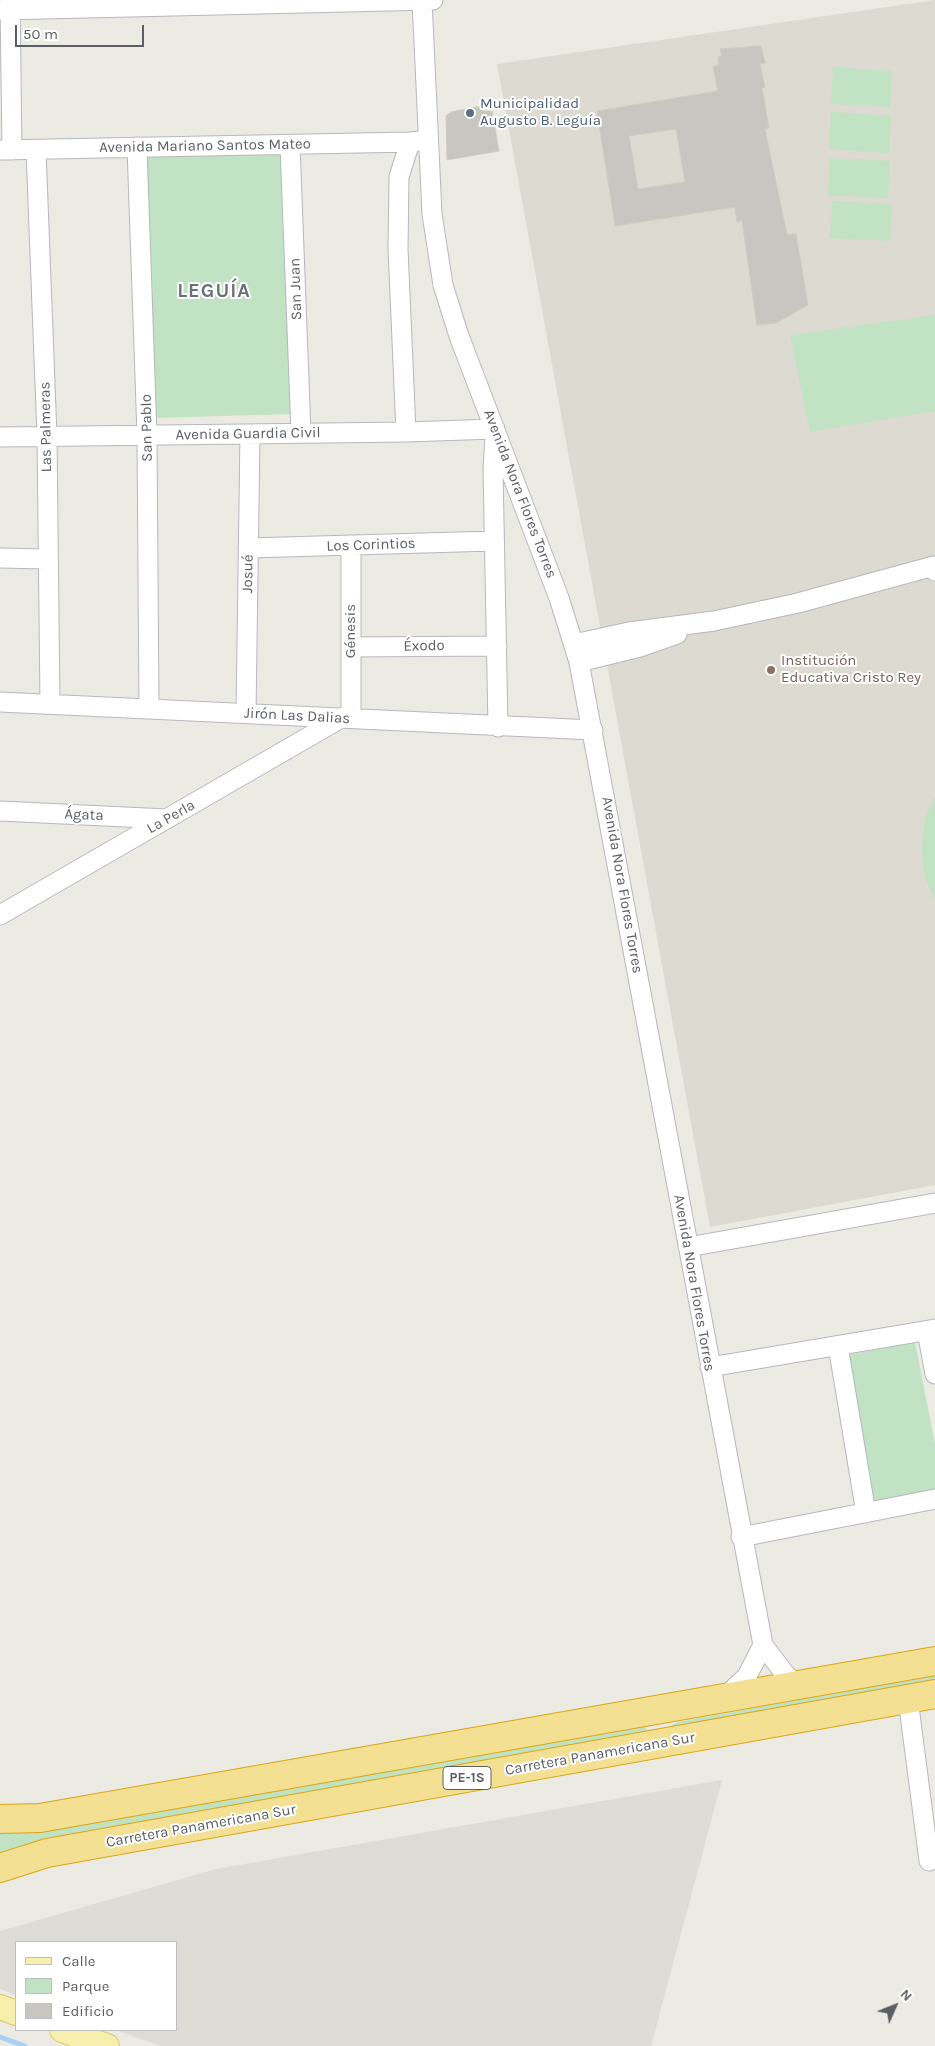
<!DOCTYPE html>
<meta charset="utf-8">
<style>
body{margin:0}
#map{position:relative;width:935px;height:2046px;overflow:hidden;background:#ecebe3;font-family:Karla,sans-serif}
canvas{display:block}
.legend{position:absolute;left:15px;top:1941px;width:162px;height:90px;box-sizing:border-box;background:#fff;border:1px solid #bdbfc0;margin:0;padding:6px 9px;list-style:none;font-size:15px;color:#5b5e62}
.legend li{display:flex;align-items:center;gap:10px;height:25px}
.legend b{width:25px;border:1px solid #bdbfc0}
.north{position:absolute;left:870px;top:1981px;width:50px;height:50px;-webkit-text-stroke:4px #fff;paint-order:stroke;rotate:46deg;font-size:14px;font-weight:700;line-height:20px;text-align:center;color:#5b5e62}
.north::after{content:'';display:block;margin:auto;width:18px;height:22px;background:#5b5e62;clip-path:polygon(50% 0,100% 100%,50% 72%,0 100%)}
.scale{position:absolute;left:15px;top:25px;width:129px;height:22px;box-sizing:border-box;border:2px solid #5b5e62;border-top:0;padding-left:6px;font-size:15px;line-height:18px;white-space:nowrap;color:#5b5e62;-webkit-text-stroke:4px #fff;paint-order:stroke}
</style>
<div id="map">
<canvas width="935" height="2046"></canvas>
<ul class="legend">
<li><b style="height:6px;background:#f7efad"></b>Calle</li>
<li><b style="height:14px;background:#c1e2c3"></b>Parque</li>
<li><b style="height:14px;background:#c8c6c0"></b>Edificio</li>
</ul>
<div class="north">N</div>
<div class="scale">50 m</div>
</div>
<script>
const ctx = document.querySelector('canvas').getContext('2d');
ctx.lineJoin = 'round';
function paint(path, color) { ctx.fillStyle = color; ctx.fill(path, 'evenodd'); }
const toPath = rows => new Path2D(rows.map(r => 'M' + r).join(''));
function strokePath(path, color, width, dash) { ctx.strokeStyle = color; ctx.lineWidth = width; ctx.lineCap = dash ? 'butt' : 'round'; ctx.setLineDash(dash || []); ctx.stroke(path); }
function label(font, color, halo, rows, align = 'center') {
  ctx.font = font + ' Karla,sans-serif'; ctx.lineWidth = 4; ctx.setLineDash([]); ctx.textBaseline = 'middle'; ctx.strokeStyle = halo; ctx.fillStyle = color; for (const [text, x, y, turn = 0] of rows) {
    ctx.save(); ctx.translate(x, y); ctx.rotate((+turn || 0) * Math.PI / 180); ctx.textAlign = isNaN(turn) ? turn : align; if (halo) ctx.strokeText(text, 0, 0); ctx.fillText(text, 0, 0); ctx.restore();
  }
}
paint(toPath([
 [722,1780,651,2046,161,2046,115,2030,176,2030,176,1942,16,1942,16,1995,0,1989,0,1931,216,1869]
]), '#dedcd7');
paint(toPath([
 [935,0,935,1185,710,1227,497,64]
]), '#dcdad1');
paint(toPath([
 [833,67,892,71,890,107,831,104],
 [831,112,891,116,889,153,829,149],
 [284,153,292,414,154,418,146,157],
 [830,158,890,161,888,198,828,195],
 [832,201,892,204,890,241,830,238],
 [935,315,935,411,810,432,790,335],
 [935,797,935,900,925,878,921,848,925,819],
 [915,1342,935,1444,935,1489,873,1502,847,1355],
 [935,1675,935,1693,672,1737,671,1726,677,1722],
 [644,1724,647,1730,647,1736,0,1858,0,1832,25,1833]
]), '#c1e2c3');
strokePath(toPath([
 [0,2037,25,2046]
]), '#a8d1f7', 5);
const building = toPath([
 [761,46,765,63,760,64,765,87,762,88,769,128,765,129,787,235,796,234,808,305,776,323,757,325,742,220,737,222,735,207,615,226,597,111,718,91,713,67,719,65,718,57,722,56,720,49,761,46],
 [676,129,685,182,638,189,629,136,676,129],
 [481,106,483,111,492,111,499,151,447,160,446,116,451,112,481,106]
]);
paint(building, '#c8c6c0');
strokePath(building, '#d0cdc2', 1);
const minor = toPath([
 [10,0,12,150],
 [422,0,432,214,443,285,459,336,559,598,579,662,763,1645,785,1674,798,1686],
 [0,10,433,0],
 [290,145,301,433],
 [137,147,147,435,149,709],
 [0,150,410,142],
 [36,150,47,436,50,704],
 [406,432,398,249,399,177,410,142,420,141],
 [495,435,493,469,498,727],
 [0,437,406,432,495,429],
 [351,545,351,718],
 [248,548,494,541],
 [0,558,47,559],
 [574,644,629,632,714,621,798,603,934,566,935,571],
 [351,647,497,646],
 [579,662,640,647,677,634],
 [0,702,593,730],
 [246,713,250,434],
 [0,811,167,819],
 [0,915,343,717],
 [688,1247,935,1203],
 [927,1331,935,1374],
 [838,1346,866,1513],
 [710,1367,935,1329],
 [741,1537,935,1499],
 [724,1698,747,1676,763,1645],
 [908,1699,929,1861]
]);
const major = toPath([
 [0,2007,16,2013],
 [62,2030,107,2046]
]);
const highway = toPath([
 [0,1819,40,1818,935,1661],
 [0,1868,47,1853,935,1694]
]);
strokePath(minor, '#b5b8bc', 21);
strokePath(major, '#e4c764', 26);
strokePath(highway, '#dba714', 30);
strokePath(minor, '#fff', 19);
strokePath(major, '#f7efad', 24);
strokePath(highway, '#f3e093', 28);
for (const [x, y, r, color] of [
 [470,113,5,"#5c6f8a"],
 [771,670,5,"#8d6e63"]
]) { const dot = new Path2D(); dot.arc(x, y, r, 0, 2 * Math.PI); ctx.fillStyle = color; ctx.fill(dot); strokePath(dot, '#fff', 2); }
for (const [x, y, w] of [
 [467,1778,48]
]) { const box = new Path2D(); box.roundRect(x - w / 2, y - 11.5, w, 23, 4); ctx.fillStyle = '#fff'; ctx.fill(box); strokePath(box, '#5b5e62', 1); }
label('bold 14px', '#5b5e62', null, [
 ["PE-1S",467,1778]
]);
label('15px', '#4e5e75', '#fff', [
 ["Municipalidad",480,104],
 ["Augusto B. Leguía",480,121]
], 'left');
label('15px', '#5b5e62', '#fff', [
 ["Avenida Mariano Santos Mateo",205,146,-1],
 ["San Juan",296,289,-92],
 ["Las Palmeras",46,427,-91],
 ["San Pablo",147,428,-91],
 ["Avenida Guardia Civil",248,434,-1],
 ["Avenida Nora Flores Torres",520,494,69],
 ["Los Corintios",371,545,-2],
 ["Josué",248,574,-89],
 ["Génesis",351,631,-90],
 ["Éxodo",424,646,-1],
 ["Jirón Las Dalias",297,716,3],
 ["Ágata",84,815,2],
 ["La Perla",171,817,-30],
 ["Avenida Nora Flores Torres",622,885,80],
 ["Avenida Nora Flores Torres",694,1283,80],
 ["Carretera Panamericana Sur",600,1754,-10],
 ["Carretera Panamericana Sur",201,1826,-10]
]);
label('15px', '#785e54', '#fff', [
 ["Institución",781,661],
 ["Educativa Cristo Rey",781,678]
], 'left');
ctx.letterSpacing = '1px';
label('bold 20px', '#6c7074', '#fff', [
 ["LEGUÍA",214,291]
]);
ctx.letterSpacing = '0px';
</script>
